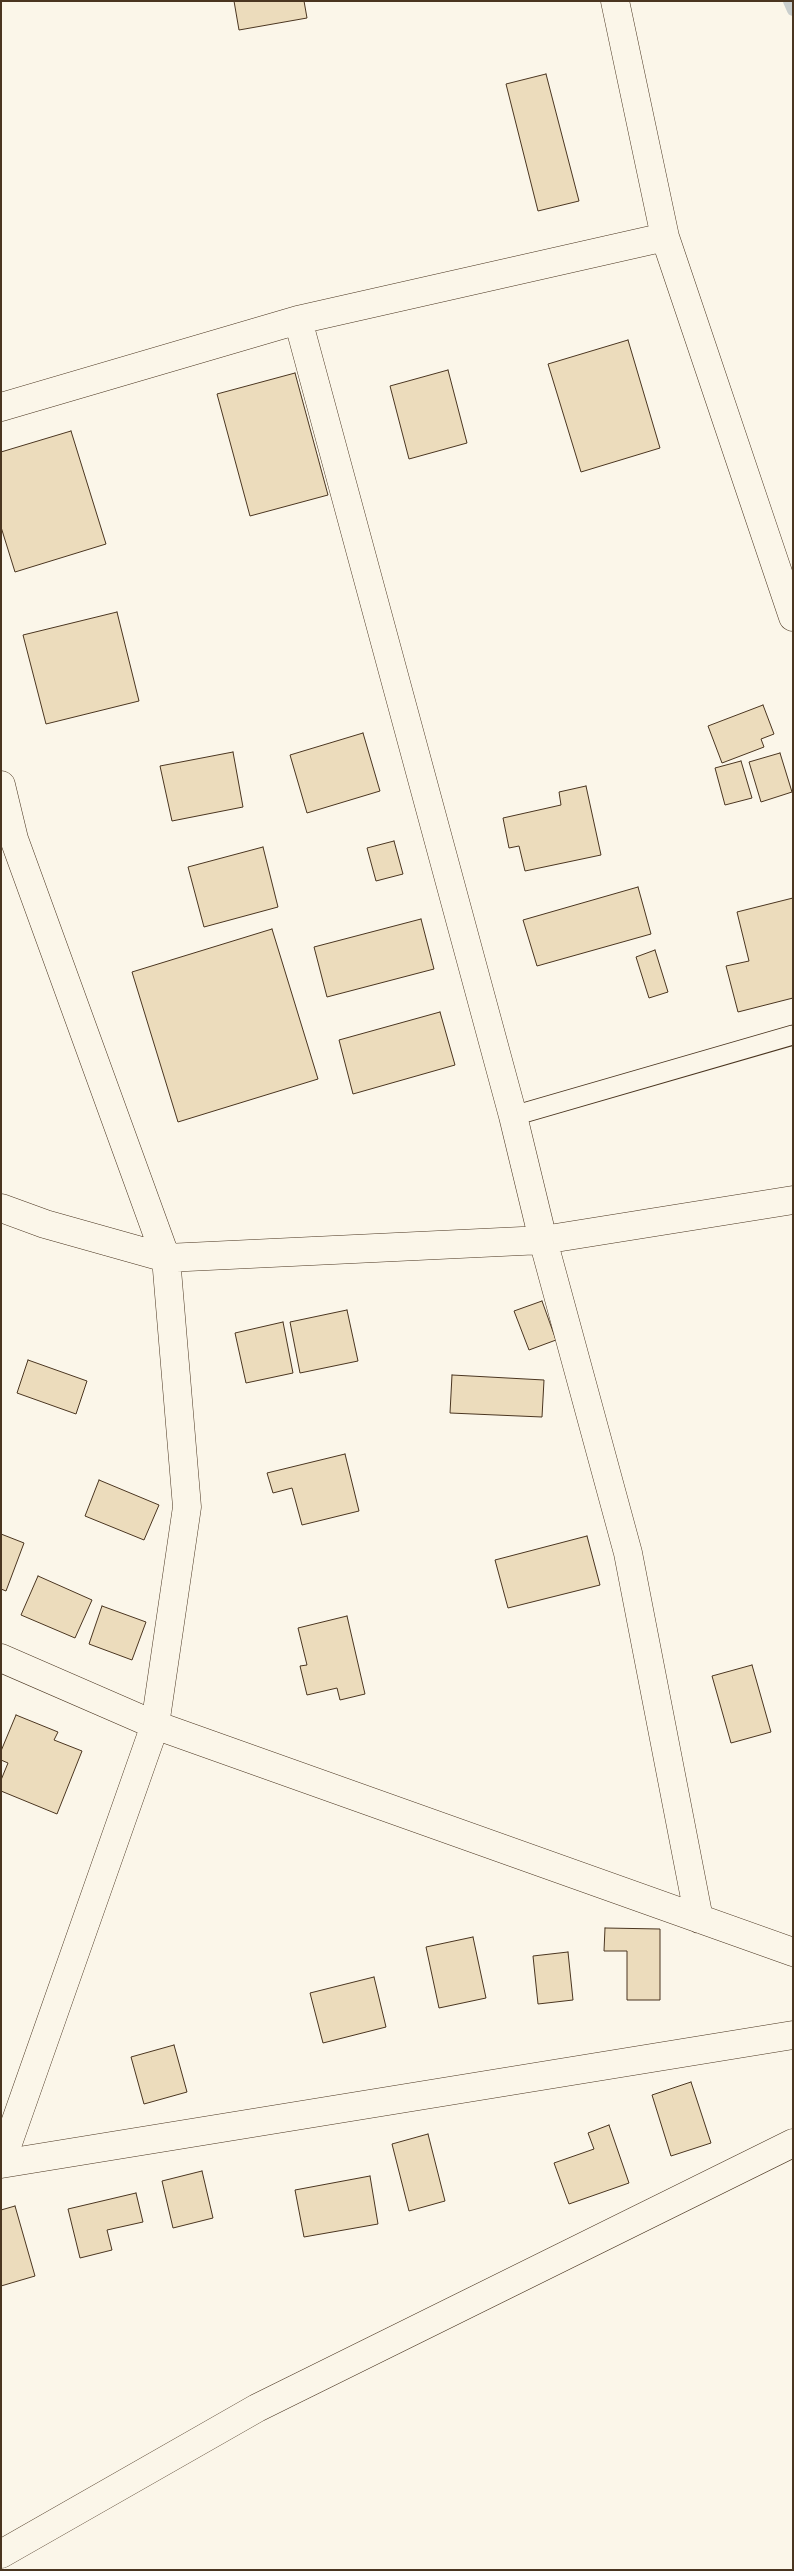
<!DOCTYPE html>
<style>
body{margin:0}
#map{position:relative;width:794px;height:2571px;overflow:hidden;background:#fbf6e9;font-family:Signika,sans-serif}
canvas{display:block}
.frame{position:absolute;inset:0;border:2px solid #4a3520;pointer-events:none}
</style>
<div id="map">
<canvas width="794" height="2571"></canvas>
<div class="frame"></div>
</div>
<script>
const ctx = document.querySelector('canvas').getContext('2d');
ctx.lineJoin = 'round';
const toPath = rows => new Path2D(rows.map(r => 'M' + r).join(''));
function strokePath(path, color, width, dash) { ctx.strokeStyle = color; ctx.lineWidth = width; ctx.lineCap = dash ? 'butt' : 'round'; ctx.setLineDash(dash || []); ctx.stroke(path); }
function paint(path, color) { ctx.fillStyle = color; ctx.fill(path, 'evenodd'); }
strokePath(toPath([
 [789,1,793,10]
]), '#c9cecd', 12);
const building = toPath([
 [234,1,304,1,307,18,239,30,234,1],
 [546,74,579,201,538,211,506,84,546,74],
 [628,340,660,448,581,472,548,364,628,340],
 [448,370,467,443,409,459,390,386,448,370],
 [295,373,328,495,250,516,217,394,295,373],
 [71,431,106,544,15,572,1,527,1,452,71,431],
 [117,612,139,701,46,724,23,635,117,612],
 [763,705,774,734,761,739,764,747,722,763,708,726,763,705],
 [363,733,380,791,307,813,290,755,363,733],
 [233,752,243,807,172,821,160,766,233,752],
 [780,753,792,792,761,802,749,762,780,753],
 [741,761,752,798,725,805,715,768,741,761],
 [586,786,601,855,525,871,519,846,509,848,503,818,561,805,559,792,586,786],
 [394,841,403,874,376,881,367,848,394,841],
 [263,847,278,907,204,927,188,867,263,847],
 [638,887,651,934,537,966,523,920,638,887],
 [793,898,793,998,738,1012,726,966,749,961,737,912,793,898],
 [421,919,434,969,327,997,314,947,421,919],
 [272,929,318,1079,178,1122,132,972,272,929],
 [655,950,668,992,649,998,636,957,655,950],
 [440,1012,455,1065,353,1094,339,1040,440,1012],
 [542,1301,556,1340,529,1350,514,1311,542,1301],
 [347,1310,358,1361,300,1373,290,1322,347,1310],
 [283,1322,293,1373,246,1383,235,1333,283,1322],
 [28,1360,87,1381,76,1414,17,1393,28,1360],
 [452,1375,544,1380,542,1417,450,1413,452,1375],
 [345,1454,359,1511,302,1525,292,1488,273,1493,267,1473,345,1454],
 [99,1480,159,1505,144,1540,85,1516,99,1480],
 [1,1534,24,1543,6,1591,1,1589,1,1534],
 [587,1536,600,1585,508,1608,495,1560,587,1536],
 [38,1576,92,1600,75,1638,21,1615,38,1576],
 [102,1606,146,1622,132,1660,89,1644,102,1606],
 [347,1616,365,1694,340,1700,337,1688,307,1695,300,1666,307,1665,298,1628,347,1616],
 [752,1665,771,1732,731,1743,712,1676,752,1665],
 [16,1715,58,1732,54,1740,82,1751,57,1814,1,1791,1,1780,8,1763,1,1760,1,1751,16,1715],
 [605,1928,660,1929,660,2000,627,2000,627,1951,604,1951,605,1928],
 [473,1937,486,1998,439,2008,426,1947,473,1937],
 [568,1952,573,2000,538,2004,533,1956,568,1952],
 [374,1977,386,2027,323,2043,310,1993,374,1977],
 [174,2045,187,2092,144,2104,131,2057,174,2045],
 [691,2082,711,2143,671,2156,652,2095,691,2082],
 [609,2125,629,2183,569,2204,554,2163,594,2149,588,2133,609,2125],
 [428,2134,445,2201,409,2211,392,2144,428,2134],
 [202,2171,213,2218,173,2228,162,2181,202,2171],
 [370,2176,378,2224,304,2237,295,2190,370,2176],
 [136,2193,143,2222,107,2230,112,2250,80,2258,68,2209,136,2193],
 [15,2206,35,2276,1,2286,1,2210,15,2206]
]);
paint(building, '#ecdcbc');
strokePath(building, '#4a3520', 1);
const service = toPath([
 [513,1116,793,1035]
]);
const minor = toPath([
 [615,1,665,237,793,617],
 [298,320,513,1116,543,1240,628,1553,699,1919],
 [1,407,298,320,665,237],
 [1,785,14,839,166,1258,187,1507,155,1725,1,2163],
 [1,1208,45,1224,166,1258,543,1240,793,1200],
 [1,1658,155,1725,793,1952],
 [1,2554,257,2408,793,2143]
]);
const tertiary = toPath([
 [1,2164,793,2035]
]);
strokePath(service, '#4a3520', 21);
strokePath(minor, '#4a3520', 29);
strokePath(tertiary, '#4a3520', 29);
strokePath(service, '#fbf6e9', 19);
strokePath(minor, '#fbf6e9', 28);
strokePath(tertiary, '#fbf6e9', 28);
</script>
